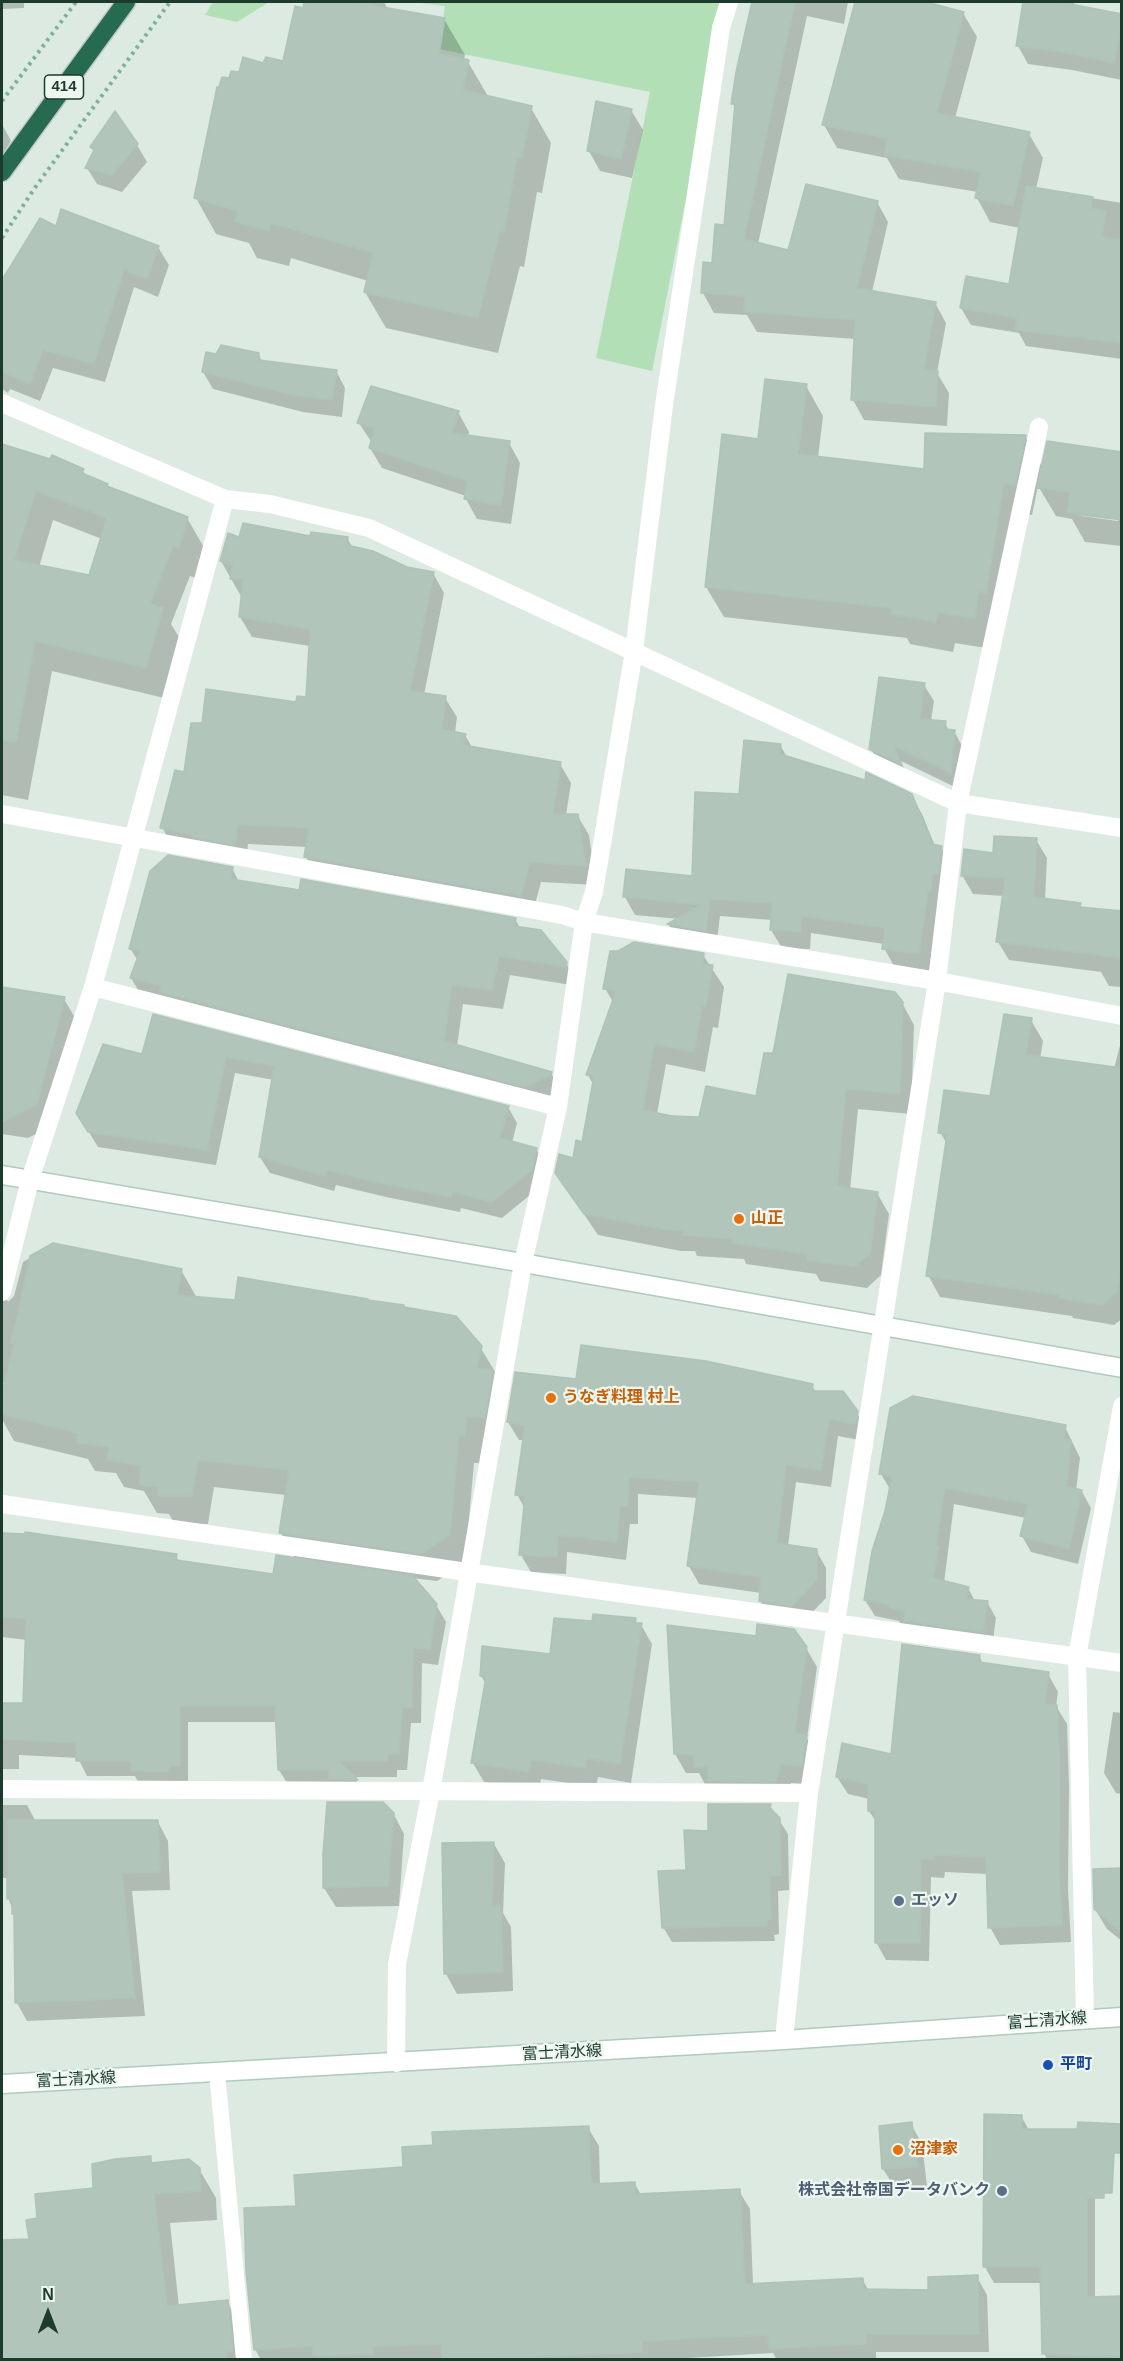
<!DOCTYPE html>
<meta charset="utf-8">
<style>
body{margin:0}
#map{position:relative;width:1123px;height:2361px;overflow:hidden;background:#dceae1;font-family:Helvetica,sans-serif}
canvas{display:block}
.frame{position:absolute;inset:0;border:3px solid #1d3b2d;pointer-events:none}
.north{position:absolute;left:18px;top:2283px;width:60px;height:60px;-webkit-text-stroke:4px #edf7f0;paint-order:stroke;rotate:0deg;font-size:16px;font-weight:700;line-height:24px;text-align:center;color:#1d3b2d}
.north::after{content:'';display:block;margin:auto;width:21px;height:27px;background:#1d3b2d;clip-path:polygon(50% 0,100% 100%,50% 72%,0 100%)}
</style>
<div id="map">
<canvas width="1123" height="2361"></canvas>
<div class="frame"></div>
<div class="north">N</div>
</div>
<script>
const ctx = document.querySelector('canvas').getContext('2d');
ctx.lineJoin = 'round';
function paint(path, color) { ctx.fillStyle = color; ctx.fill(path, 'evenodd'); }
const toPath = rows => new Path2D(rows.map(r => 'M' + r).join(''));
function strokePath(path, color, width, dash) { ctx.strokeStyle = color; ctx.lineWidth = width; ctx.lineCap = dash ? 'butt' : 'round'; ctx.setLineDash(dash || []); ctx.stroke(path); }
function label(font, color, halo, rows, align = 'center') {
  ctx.font = font + ' Helvetica,"Noto Sans JP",sans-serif'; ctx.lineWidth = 4.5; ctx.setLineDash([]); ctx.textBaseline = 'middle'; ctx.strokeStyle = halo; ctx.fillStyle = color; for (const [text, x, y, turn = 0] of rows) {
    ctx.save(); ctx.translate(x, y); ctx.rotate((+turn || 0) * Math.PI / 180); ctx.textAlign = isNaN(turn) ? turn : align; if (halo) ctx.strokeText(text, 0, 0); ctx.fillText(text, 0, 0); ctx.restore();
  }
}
paint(toPath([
 [213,2,269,2,237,22,205,15],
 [412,2,725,2,652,371,596,358,650,92,439,49,445,6]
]), '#b2dfb6');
paint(toPath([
 [2,2,24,2,24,8,2,9],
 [305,2,384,2,388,9,444,19,465,55,464,61,468,62,489,98,531,108,551,143,542,193,537,192,524,267,520,266,498,353,386,328,365,292,368,281,291,258,289,266,257,258,249,243,216,234,196,198,230,80,240,74,264,65,285,63],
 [753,2,848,2,844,24,807,16,758,244,789,252,877,202,888,222,872,292,935,303,946,323,937,373,949,393,947,426,864,420,853,400,856,339,757,332,747,315,714,313,703,293,705,264,713,264,725,227,736,109,733,104],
 [857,2,920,2,963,13,977,37,955,118,1029,134,1043,158,1036,189,1122,203,1122,359,1026,346,1019,333,971,325,961,308,1010,286,1020,228,990,222,977,198,978,192,899,179,887,158,837,148,824,125],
 [1025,2,1073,2,1076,6,1122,16,1122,80,1072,70,1028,64,1018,46],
 [631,110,643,130,632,178,600,171,589,151],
 [2,124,11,141,2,155],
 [137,145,147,162,122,192,97,184,87,168,95,153,92,147],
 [40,220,57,228,158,247,169,265,158,297,134,287,105,382,53,368,40,401,10,389,8,393,2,389,2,284],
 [258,354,262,361,336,371,345,388,342,417,303,412,213,389,203,372],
 [806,386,823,416,818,458,926,470,1025,436,1043,468,1122,453,1122,546,1085,542,1072,519,1056,516,1038,486,1032,515,1021,513,992,649,955,643,953,652,910,644,907,638,724,617,706,587,759,440],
 [1082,513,1118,518,1118,521,1082,516],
 [458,412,469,432,468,437,509,443,520,463,511,524,477,519,466,499,466,496,382,468,370,448,372,443,359,423],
 [2,446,83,471,87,477,107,485,108,488,187,518,205,549,197,578,190,576,171,624,180,639,164,698,52,671,28,800,2,795],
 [53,520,102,539,90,576,39,567],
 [347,538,353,548,406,568,433,573,444,593,424,695,445,698,457,717,455,733,465,735,473,749,560,764,571,783,566,815,577,815,589,835,596,885,541,882,532,915,317,877,306,857,307,847,248,844,246,864,173,847,162,827,203,725,298,704,307,699,310,646,252,637,240,617,242,598,221,561,240,539],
 [924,685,934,701,931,721,945,723,949,731,954,731,963,748,959,789,901,761,908,778,880,765,871,749],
 [780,745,787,757,911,795,922,814,935,846,941,847,951,865,938,908,929,971,894,966,884,948,884,944,811,933,810,949,782,948,771,930,772,920,720,916,716,948,678,942,669,925,679,919,635,915,625,897,693,877,740,796],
 [1036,840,1047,858,1045,900,1080,904,1083,909,1122,912,1122,987,1109,986,1101,972,1009,960,998,942,1004,896,973,894,962,875,994,854],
 [232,868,239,882,300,892,515,919,520,928,566,963,577,983,577,986,510,975,503,1009,463,1004,457,1046,551,1073,562,1092,537,1106,142,997,131,978,138,961,130,948],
 [703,955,724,987,718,1028,713,1027,705,1072,666,1064,657,1114,701,1118,757,1098,774,1055,902,1003,914,1025,911,1114,858,1109,850,1190,877,1193,889,1214,881,1275,867,1288,820,1281,816,1274,746,1264,744,1259,697,1256,695,1251,681,1251,598,1235,556,1173,574,1159,583,1143,594,1086,588,1075,614,1004,605,988],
 [2,988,64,999,77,1021,50,1127,28,1138,2,1134],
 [154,1016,508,1107,517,1123,512,1143,536,1149,546,1165,541,1186,502,1218,461,1208,460,1212,386,1197,336,1185,334,1191,270,1173,260,1157,274,1080,235,1073,216,1165,98,1147,87,1129,143,1056],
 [1031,1020,1043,1041,1040,1059,1114,1069,1122,1037,1122,1319,1114,1325,1073,1318,1072,1316,940,1297,928,1275,947,1144,940,1132,992,1098],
 [53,1245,181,1270,197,1298,405,1308,480,1347,497,1375,481,1463,474,1463,465,1563,437,1581,412,1578,436,1605,446,1622,438,1665,422,1663,421,1723,411,1723,407,1770,397,1770,397,1777,354,1777,366,1795,289,1786,279,1770,277,1722,188,1722,188,1781,141,1787,135,1776,87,1776,78,1758,19,1755,19,1769,2,1769,2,1704,24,1705,27,1640,2,1637,2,1534,26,1535,176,1556,179,1562,274,1576,296,1560,281,1533,286,1495,214,1487,208,1524,174,1523,169,1514,157,1513,144,1491,124,1487,116,1473,95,1471,88,1459,14,1441,2,1419,2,1398,5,1383,2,1382,2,1291,8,1302,14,1296,23,1262],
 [578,1381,812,1386,816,1392,856,1412,867,1431,865,1441,838,1436,831,1487,796,1482,788,1546,816,1550,826,1568,826,1598,802,1623,771,1619,760,1601,761,1593,699,1584,689,1566,698,1498,638,1494,638,1524,630,1524,626,1560,567,1552,566,1574,531,1572,521,1555,525,1509,517,1494,524,1440,519,1440,508,1422],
 [1065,1427,1080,1458,1076,1491,1082,1492,1091,1508,1078,1564,1031,1552,1022,1536,1026,1518,954,1504,944,1583,968,1588,975,1601,987,1602,996,1618,992,1648,901,1624,899,1621,875,1616,865,1600,891,1491,881,1474],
 [635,1620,638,1624,641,1625,652,1644,631,1783,598,1777,596,1787,541,1779,539,1791,484,1782,473,1763,486,1684,481,1676,551,1656,593,1623],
 [806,1648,817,1667,807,1738,817,1755,812,1784,791,1783,787,1800,706,1786,699,1773,686,1773,675,1754],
 [979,1656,984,1665,1048,1674,1058,1692,1056,1706,1067,1724,1069,1787,1068,1889,1071,1942,1000,1945,990,1927,988,1874,945,1872,944,1878,931,1877,929,1961,886,1960,876,1942,877,1823,869,1811,869,1799,848,1794,837,1777,893,1756],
 [1113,1712,1122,1713,1122,1794,1116,1793,1104,1773],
 [2,1805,27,1805,36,1822,158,1822,168,1841,170,1890,132,1891,145,2016,27,2021,17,2003,16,1917,8,1898,8,1878,2,1878],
 [770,1806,788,1834,789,1890,778,1891,779,1934,774,1935,775,1941,672,1942,663,1927,687,1871],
 [393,1813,404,1834,399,1906,336,1907,324,1888],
 [494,1844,505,1863,503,1913,511,1927,513,1991,457,1994,446,1974,443,1845],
 [1122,1869,1122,1941,1107,1929,1095,1909],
 [1021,2116,1029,2130,1095,2146,1095,2298,1122,2298,1122,2360,1047,2360,1044,2353,1042,2283,994,2283,985,2267],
 [911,2124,922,2144,927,2186,895,2188,883,2169],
 [588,2128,599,2146,600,2185,635,2184,641,2195,739,2191,750,2209,753,2285,862,2279,869,2291,929,2292,977,2277,987,2295,989,2352,876,2352,876,2360,777,2360,773,2353,652,2360,261,2360,255,2349,297,2207,405,2168,434,2147],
 [150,2158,153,2164,199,2169,216,2198,217,2220,170,2223,179,2307,227,2302,244,2331,246,2360,2,2360,2,2263,33,2260,38,2219]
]), '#0003');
const building = toPath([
 [304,2,354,2,445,18,439,54,469,60,463,90,532,106,522,158,517,157,504,232,500,231,478,318,364,292,373,253,271,223,269,231,235,222,238,211,194,198,217,87,219,87,222,77,229,78,231,71,239,72,243,57,263,63,266,57,283,61,295,6,303,8,304,2],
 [752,2,795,2,744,239,788,250,806,184,878,201,857,288,936,302,924,370,938,371,936,407,851,400,855,320,744,312,745,296,701,293,703,262,712,263,715,224,724,225,735,104,731,104,736,72,752,2],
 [855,2,926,2,964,12,937,113,1030,132,1013,206,975,198,981,172,884,155,887,138,822,125,855,2],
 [1023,2,1060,2,1122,14,1122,26,1114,63,1061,52,1016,46,1023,2],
 [596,101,632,109,621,159,587,151,596,101],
 [115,111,138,144,112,175,85,168,94,150,90,147,115,111],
 [1026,186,1093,197,1091,208,1106,211,1102,237,1122,240,1122,343,1015,330,1017,318,960,308,966,276,1009,284,1026,186],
 [61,209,159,246,147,279,124,270,94,364,43,350,30,384,2,372,2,280,40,218,56,226,61,209],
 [221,345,259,353,259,360,337,370,332,400,293,395,202,372,206,352,216,354,221,345],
 [765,379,807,384,798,454,924,469,925,433,1026,435,1015,485,1004,483,986,593,979,591,975,619,938,612,936,622,891,614,892,608,705,587,722,434,758,439,765,379],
 [371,386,459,411,452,433,510,441,501,505,464,499,467,481,369,448,375,428,357,423,371,386],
 [1047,441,1122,452,1122,520,1067,513,1070,492,1037,488,1047,441],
 [2,444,50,459,52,455,84,469,82,473,108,484,107,486,188,517,179,548,173,546,150,604,163,608,146,668,35,641,16,742,2,740,2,444],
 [36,491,107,518,89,575,14,560,36,491],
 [243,523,310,536,311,532,348,537,347,545,373,551,407,567,434,572,410,691,446,696,442,729,466,734,463,745,561,762,553,814,578,814,586,866,530,862,521,896,304,857,309,828,238,825,235,845,191,837,193,835,160,828,175,770,184,772,191,723,202,723,206,689,296,702,297,696,306,697,310,629,239,617,243,579,230,579,233,565,220,561,228,533,239,537,243,523],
 [879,677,925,683,920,719,946,721,945,729,955,730,951,773,894,746,901,764,869,749,879,677],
 [744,740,781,744,780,754,865,780,866,772,912,794,932,844,942,846,938,874,933,874,931,891,928,891,919,954,882,949,885,928,802,916,800,932,770,930,772,903,710,899,706,931,667,924,702,905,623,897,626,869,692,876,695,792,739,794,744,740],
 [994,836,1037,838,1034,897,1081,903,1080,907,1122,911,1122,958,996,942,1005,878,961,876,964,849,993,853,994,836],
 [168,855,233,867,231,879,299,890,301,879,516,918,514,926,541,930,567,962,566,967,499,956,492,990,452,985,444,1041,552,1072,551,1075,525,1087,159,992,161,986,130,978,140,951,129,949,150,871,168,855],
 [634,942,704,953,703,964,713,965,706,1007,702,1006,694,1052,654,1044,643,1110,672,1116,699,1117,706,1086,756,1096,764,1053,773,1053,788,974,895,992,903,1002,900,1094,846,1089,837,1186,878,1192,870,1254,854,1267,807,1260,807,1254,732,1243,733,1239,683,1235,684,1230,668,1230,584,1214,555,1173,559,1154,573,1158,576,1140,582,1142,594,1076,586,1075,616,991,603,989,610,951,618,951,634,942],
 [2,987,65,997,37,1104,2,1122,2,987],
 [153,1014,509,1106,500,1138,537,1148,532,1170,492,1202,452,1192,451,1197,375,1182,327,1170,325,1176,259,1157,274,1066,226,1057,207,1150,88,1132,76,1113,103,1044,142,1054,153,1014],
 [1004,1014,1032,1018,1026,1055,1122,1068,1122,1264,1117,1292,1102,1305,1059,1298,1060,1295,926,1276,947,1134,938,1133,944,1090,990,1096,1004,1014],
 [53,1243,182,1269,177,1295,235,1300,238,1277,368,1299,368,1300,404,1305,404,1307,456,1316,482,1346,477,1368,493,1370,485,1418,467,1416,465,1436,459,1435,450,1535,421,1554,279,1533,289,1470,198,1460,192,1496,157,1496,158,1487,139,1485,141,1466,107,1460,109,1447,77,1443,77,1433,2,1414,2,1392,14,1344,10,1343,16,1322,30,1256,53,1243],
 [581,1345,706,1361,813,1384,812,1391,843,1391,858,1411,856,1424,829,1419,821,1470,786,1465,777,1543,817,1549,817,1580,792,1606,759,1601,761,1577,687,1566,699,1482,629,1477,628,1506,620,1506,617,1542,558,1535,557,1557,519,1555,525,1496,515,1495,525,1425,507,1422,515,1372,576,1379,581,1345],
 [913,1396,1066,1425,1064,1439,1071,1440,1067,1487,1082,1490,1069,1549,1020,1536,1028,1504,945,1488,936,1546,939,1546,933,1578,969,1587,966,1599,988,1601,983,1632,904,1621,905,1611,890,1608,891,1605,864,1600,872,1551,885,1511,892,1476,879,1474,890,1408,913,1396],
 [25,1532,177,1554,176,1560,273,1574,276,1555,412,1575,437,1604,430,1649,413,1648,412,1708,402,1707,399,1754,388,1754,388,1761,339,1761,358,1780,329,1779,329,1770,278,1770,275,1706,180,1706,180,1766,170,1766,169,1772,131,1771,131,1761,76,1761,76,1743,2,1739,2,1703,23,1703,26,1619,2,1617,2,1533,25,1534,25,1532],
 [593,1614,636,1618,635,1623,642,1623,620,1764,587,1758,586,1768,531,1760,529,1772,471,1763,486,1677,480,1676,482,1646,550,1654,554,1618,592,1621,593,1614],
 [757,1624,794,1629,807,1647,795,1729,796,1733,807,1735,802,1766,781,1764,776,1782,708,1781,708,1767,694,1767,694,1755,674,1754,667,1625,756,1636,757,1624],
 [902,1644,980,1655,979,1662,1049,1672,1045,1704,1057,1705,1060,1768,1059,1870,1062,1925,988,1928,986,1857,935,1855,934,1860,921,1859,920,1943,875,1943,875,1811,868,1811,868,1784,836,1777,842,1743,891,1754,902,1644],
 [327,1802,383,1802,394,1813,388,1886,323,1888,323,1854,327,1802],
 [708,1804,771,1804,770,1808,780,1818,781,1875,770,1876,771,1919,767,1920,767,1926,662,1928,658,1871,686,1870,684,1830,708,1831,708,1804],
 [7,1820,158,1820,160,1872,122,1873,135,1998,15,2003,14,1914,12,1914,12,1899,7,1899,7,1820],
 [494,1842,492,1905,501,1905,503,1972,444,1974,442,1843,494,1842],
 [1122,1868,1122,1933,1094,1909,1093,1869,1122,1868],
 [984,2114,1022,2115,1022,2129,1077,2129,1078,2122,1122,2124,1122,2153,1114,2153,1112,2193,1104,2193,1104,2198,1087,2198,1087,2297,1122,2296,1122,2357,1042,2354,1040,2267,983,2267,984,2114],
 [912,2122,917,2167,882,2169,879,2126,912,2122],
 [589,2126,591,2184,635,2182,636,2194,740,2189,745,2284,863,2278,864,2289,928,2290,928,2277,978,2275,979,2334,866,2334,867,2344,769,2349,768,2335,642,2341,643,2352,468,2360,442,2360,441,2344,373,2347,373,2354,313,2356,312,2346,254,2350,246,2272,244,2208,296,2206,294,2175,403,2167,402,2147,433,2145,432,2132,589,2126],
 [151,2156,151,2163,189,2159,200,2168,201,2191,154,2194,167,2306,228,2300,233,2351,226,2352,227,2360,2,2360,2,2240,29,2239,26,2220,37,2218,35,2194,93,2188,92,2164,115,2159,151,2156]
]);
paint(building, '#b1c5ba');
strokePath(building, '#aec4b7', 1.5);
const secondary = toPath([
 [2,1175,523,1263,1122,1368],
 [2,2084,784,2040,1122,2017]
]);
const highway = toPath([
 [2,172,126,2]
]);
strokePath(secondary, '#aecbbc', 21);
strokePath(highway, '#c0c8c4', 21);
strokePath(toPath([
 [2,101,76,2],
 [2,238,34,189,170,2]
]), '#79b296', 4, [3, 4.5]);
strokePath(toPath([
 [217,2072,244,2360]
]), '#fff', 16);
strokePath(toPath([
 [2,403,225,499,270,504,369,528,958,803,1122,828],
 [2,814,562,915,584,922,937,981,1122,1016],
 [93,987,558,1107],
 [2,1292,30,1180,93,987,225,499],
 [2,1504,467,1572,1122,1663],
 [2,1789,809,1793],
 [1085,2019,1077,1657,1122,1406],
 [784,2040,809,1793,937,981,958,803,1039,427],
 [396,2063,397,1964,431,1791,523,1263,558,1107,584,922,594,892,634,651,664,405,721,28,729,2]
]), '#fff', 18);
strokePath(secondary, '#fff', 18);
strokePath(highway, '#266a50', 18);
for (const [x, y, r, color] of [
 [739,1219,6,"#e8710a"],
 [551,1398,6,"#e8710a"],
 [899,1901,6,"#5c6f8a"],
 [1048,2065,6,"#1a4fb4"],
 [898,2150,6,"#e8710a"],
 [1002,2191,6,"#5c6f8a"]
]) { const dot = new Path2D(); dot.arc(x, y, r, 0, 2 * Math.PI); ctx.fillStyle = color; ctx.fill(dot); strokePath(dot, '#edf7f0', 2); }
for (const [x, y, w] of [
 [64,87,39]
]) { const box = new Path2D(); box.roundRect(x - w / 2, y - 12, w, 24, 4.5); ctx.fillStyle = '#edf7f0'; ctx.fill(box); strokePath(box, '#1d3b2d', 1.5); }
label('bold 15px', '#1d3b2d', null, [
 ["414",64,87]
]);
label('bold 16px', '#c56008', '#edf7f0', [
 ["山正",751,1219],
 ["うなぎ料理 村上",563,1398],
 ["沼津家",910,2150]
], 'left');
label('bold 16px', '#4e5e75', '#edf7f0', [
 ["エッソ",911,1901],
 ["株式会社帝国データバンク",990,2191,"right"]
], 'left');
label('16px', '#1d3b2d', '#edf7f0', [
 ["富士清水線",1047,2021,-4],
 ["富士清水線",562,2053,-3],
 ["富士清水線",76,2080,-3]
]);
label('bold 16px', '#164399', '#edf7f0', [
 ["平町",1060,2065]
], 'left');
</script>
